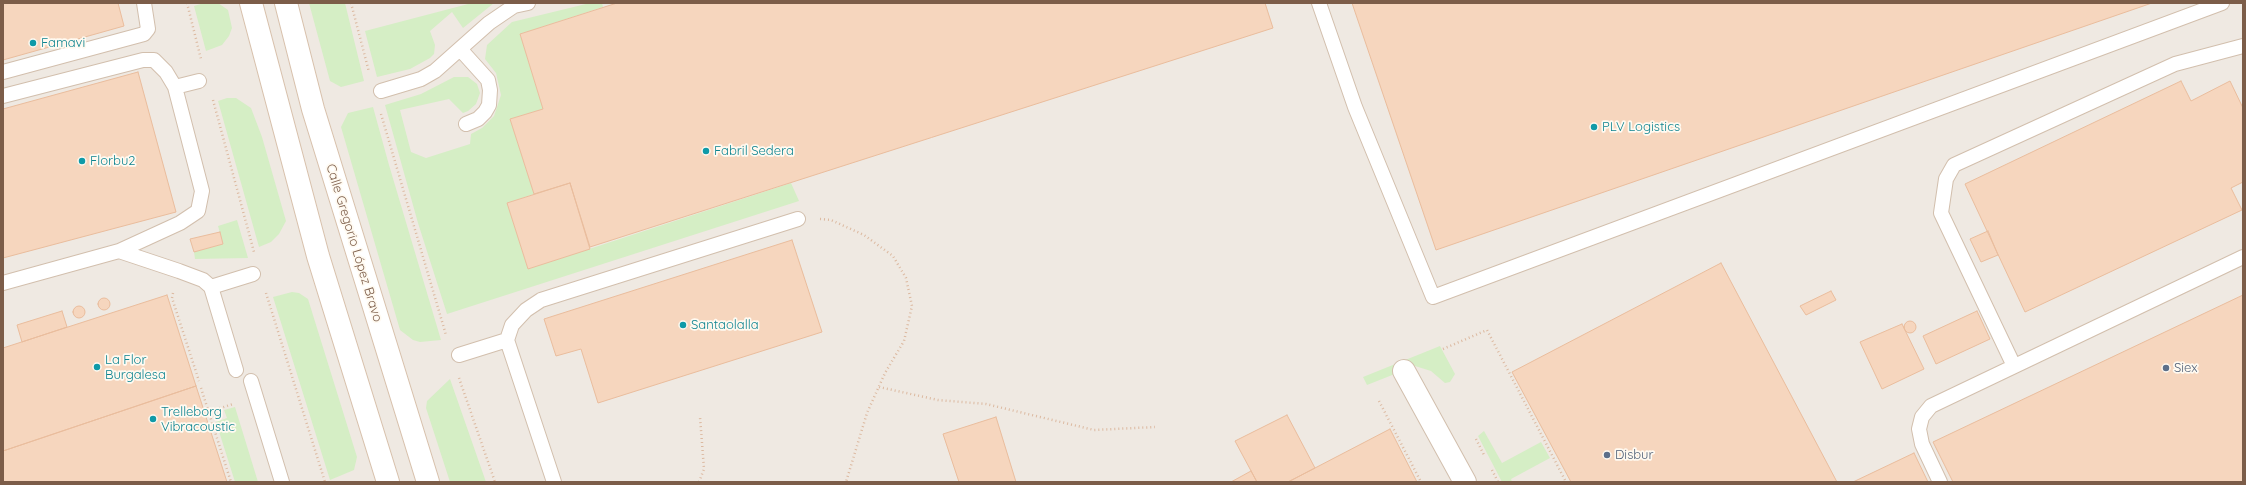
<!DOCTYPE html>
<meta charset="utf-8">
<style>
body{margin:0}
#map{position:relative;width:2246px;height:485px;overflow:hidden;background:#fef7e9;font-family:Quicksand,sans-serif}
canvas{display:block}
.frame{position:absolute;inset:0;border:4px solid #7c5d49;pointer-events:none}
</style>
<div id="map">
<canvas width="2246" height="485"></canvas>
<div class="frame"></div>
</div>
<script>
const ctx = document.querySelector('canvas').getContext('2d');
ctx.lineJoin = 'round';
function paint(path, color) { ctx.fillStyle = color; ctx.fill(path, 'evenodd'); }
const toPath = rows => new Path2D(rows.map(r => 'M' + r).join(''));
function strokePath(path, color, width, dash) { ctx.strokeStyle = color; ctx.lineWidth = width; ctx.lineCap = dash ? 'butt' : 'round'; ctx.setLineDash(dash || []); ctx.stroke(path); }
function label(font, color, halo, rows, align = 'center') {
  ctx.font = font + ' Quicksand,sans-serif'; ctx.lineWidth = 3.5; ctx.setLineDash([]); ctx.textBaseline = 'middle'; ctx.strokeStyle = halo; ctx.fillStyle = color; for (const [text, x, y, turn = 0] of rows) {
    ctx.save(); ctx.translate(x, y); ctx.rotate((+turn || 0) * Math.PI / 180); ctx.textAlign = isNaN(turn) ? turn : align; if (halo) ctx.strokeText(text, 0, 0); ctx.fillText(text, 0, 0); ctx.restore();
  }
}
paint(toPath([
 [3,3,2243,3,2243,482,3,482]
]), '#efe9e2');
paint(toPath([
 [204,3,218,3,228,10,232,28,229,36,222,45,206,51,194,6],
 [309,3,345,3,364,81,341,87,330,81],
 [472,3,494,3,463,28,452,12,430,31,435,45,434,54,430,58,410,69,377,77,365,31],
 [590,3,602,3,603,7,520,34,543,109,510,119,534,194,507,203,528,269,791,183,799,201,447,314,418,223,385,105,421,94,454,77,468,77,477,84,480,93,476,104,468,111,463,113,449,99,400,110,411,152,426,158,470,144,471,134,482,128,494,116,501,95,496,73,485,59,487,45,512,22],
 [227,98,236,98,251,108,262,137,286,221,279,234,271,242,259,247,218,101],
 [373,107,389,165,441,340,420,342,413,340,400,330,341,127,348,113],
 [237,220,248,258,195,259,194,252,223,244,218,226],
 [292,292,299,293,308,299,357,457,354,470,330,480,273,297],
 [1440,346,1455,374,1450,382,1445,383,1431,371,1415,366,1367,385,1363,377],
 [450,379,486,482,450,482,426,408,427,401],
 [235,407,258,482,235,482,216,422,227,418,224,410],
 [1484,431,1502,463,1541,442,1550,458,1511,479,1512,482,1502,482,1478,436]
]), '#d5eec5');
const building = toPath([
 [3,3,118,3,124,26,3,60,3,3],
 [617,3,1265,3,1273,28,590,247,570,183,534,194,510,119,543,109,520,34,617,3],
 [1352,3,2152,3,1436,250,1352,3],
 [138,72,176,212,3,258,3,109,138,72],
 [2181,81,2191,101,2230,81,2243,108,2243,182,2231,188,2242,210,2025,312,1965,184,2181,81],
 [570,183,590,249,528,269,507,203,570,183],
 [1988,231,1998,255,1981,262,1970,239,1988,231],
 [220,232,223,244,194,252,190,239,220,232],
 [792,240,822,332,598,403,581,349,556,356,544,319,792,240],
 [1721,263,1837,482,1571,482,1512,372,1721,263],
 [1831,291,1836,300,1806,315,1800,306,1831,291],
 [167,295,196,386,3,451,3,348,167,295],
 [2243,295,2243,482,1953,482,1933,442,2243,295],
 '98 304a6 6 0 1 1 12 0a6 6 0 1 1-12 0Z',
 '73 312a6 6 0 1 1 12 0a6 6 0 1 1-12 0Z',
 [62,311,67,327,22,342,17,325,62,311],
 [1977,311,1990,339,1936,364,1923,336,1977,311],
 '1904 327a6 6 0 1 1 12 0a6 6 0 1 1-12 0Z',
 [1902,324,1924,369,1882,389,1860,342,1902,324],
 [196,386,227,482,3,482,3,451,196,386],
 [1287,415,1315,468,1288,482,1257,482,1235,441,1287,415],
 [996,417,1016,482,959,482,943,434,996,417],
 [1390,429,1417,482,1288,482,1315,468,1390,429],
 [1914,453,1928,482,1853,482,1914,453],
 [1251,471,1257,482,1231,482,1251,471]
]);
paint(building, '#f6d6be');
strokePath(building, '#eabd9d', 1);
const service = toPath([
 [1319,3,1355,107,1433,297,2222,3],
 [460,49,488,80,490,90,489,105,485,112,478,119,466,124],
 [3,72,144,34,148,29,144,3],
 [381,91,421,79,435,71,489,23,514,6,528,3],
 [3,96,143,60,154,60,166,72,175,87,199,81],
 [119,251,180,223,198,211,202,191,175,87],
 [3,283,119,251,179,271,203,280,211,287,236,370],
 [211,287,253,274],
 [507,340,512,325,526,310,541,300,798,219],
 [459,355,507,340,554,482],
 [2014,366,1941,213,1946,179,1954,165,2175,64,2243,46],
 [251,381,282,482],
 [1940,482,1922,444,1919,429,1922,417,1931,406,2243,257]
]);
const minor = toPath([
 [1404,371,1465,482]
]);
const secondary = toPath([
 [251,3,318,256,388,482],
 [286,3,313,109,428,482]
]);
strokePath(service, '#d2bfad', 16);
strokePath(minor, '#d2bfad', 24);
strokePath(secondary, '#d8c1ac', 24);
strokePath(toPath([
 [187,3,201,59],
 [351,3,369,72],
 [213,100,254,252],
 [381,114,446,335],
 [820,219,831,220,864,235,893,256,906,278,912,306,904,341,885,373,867,413,846,482],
 [173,293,172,298,199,381],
 [266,293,325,482],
 [1443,349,1487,330,1566,482],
 [459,378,495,482],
 [879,387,938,400,986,404,1094,430,1155,427],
 [201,388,231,482],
 [1379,401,1421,482],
 [208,412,233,404],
 [1476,439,1484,455],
 [1492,470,1498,482],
 [699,482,704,469,700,417]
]), '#dcb9a0', 2.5, [1, 3]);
strokePath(service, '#fff', 14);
strokePath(minor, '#fff', 22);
strokePath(secondary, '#fff', 22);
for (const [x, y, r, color] of [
 [33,43,4,"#0f9aa8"],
 [1594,127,4,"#0f9aa8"],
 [706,151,4,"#0f9aa8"],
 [82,161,4,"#0f9aa8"],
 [683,325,4,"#0f9aa8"],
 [97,367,4,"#0f9aa8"],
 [2166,368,4,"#5c6f8a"],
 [153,419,4,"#0f9aa8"],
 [1607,455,4,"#5c6f8a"]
]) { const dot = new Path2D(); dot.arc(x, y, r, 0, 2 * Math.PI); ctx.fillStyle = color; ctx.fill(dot); strokePath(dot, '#fffaf1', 1.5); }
label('13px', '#0d838f', '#fffaf1', [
 ["Famavi",41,43],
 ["PLV Logistics",1602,127],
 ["Fabril Sedera",714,151],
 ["Florbu2",90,161],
 ["Santaolalla",691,325],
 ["La Flor",105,360],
 ["Burgalesa",105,375],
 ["Trelleborg",161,412],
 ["Vibracoustic",161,427]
], 'left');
label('13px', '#7c5d49', '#fffaf1', [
 ["Calle Gregorio López Bravo",354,243,73]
]);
label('13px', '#4e5e75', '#fffaf1', [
 ["Siex",2174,368],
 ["Disbur",1615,455]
], 'left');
</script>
